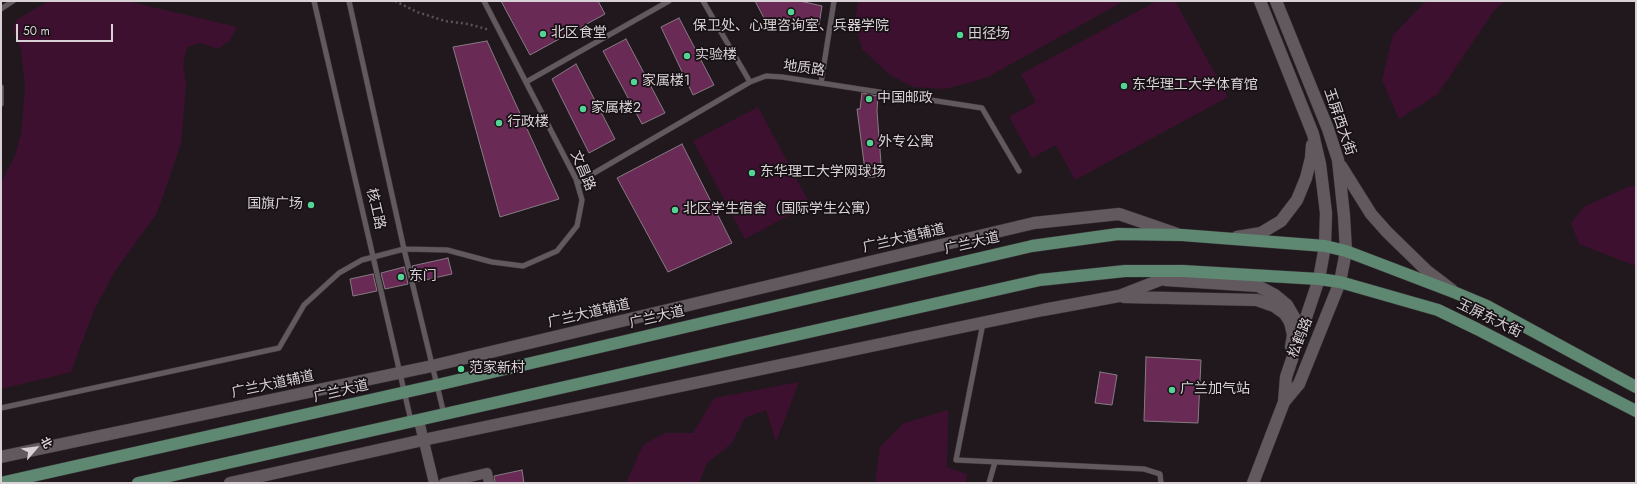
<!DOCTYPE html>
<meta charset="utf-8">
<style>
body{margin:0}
#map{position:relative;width:1637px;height:484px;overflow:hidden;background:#20181d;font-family:Jost,"Noto Sans SC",sans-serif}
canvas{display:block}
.frame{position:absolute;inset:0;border:2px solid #d8d2d6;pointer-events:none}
.north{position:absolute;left:16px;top:428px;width:40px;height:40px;-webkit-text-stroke:3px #171014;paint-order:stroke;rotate:62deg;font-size:11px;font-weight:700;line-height:16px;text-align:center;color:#d8d2d6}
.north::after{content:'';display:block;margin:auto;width:14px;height:18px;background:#d8d2d6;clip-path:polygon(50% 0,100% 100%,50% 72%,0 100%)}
.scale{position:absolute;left:16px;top:24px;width:97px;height:18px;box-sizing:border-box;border:2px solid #d8d2d6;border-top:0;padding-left:5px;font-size:12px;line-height:14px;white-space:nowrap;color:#d8d2d6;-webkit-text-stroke:3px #171014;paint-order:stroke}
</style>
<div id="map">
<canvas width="1637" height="484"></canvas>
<div class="frame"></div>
<div class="north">北</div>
<div class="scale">50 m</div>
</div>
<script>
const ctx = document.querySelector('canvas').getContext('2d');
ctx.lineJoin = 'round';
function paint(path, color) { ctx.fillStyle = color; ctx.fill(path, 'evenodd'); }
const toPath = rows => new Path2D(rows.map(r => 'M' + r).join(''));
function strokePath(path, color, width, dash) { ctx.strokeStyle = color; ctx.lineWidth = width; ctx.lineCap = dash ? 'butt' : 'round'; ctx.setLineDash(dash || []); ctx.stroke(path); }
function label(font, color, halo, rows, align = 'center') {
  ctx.font = font + ' Jost,"Noto Sans SC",sans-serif'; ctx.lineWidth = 3.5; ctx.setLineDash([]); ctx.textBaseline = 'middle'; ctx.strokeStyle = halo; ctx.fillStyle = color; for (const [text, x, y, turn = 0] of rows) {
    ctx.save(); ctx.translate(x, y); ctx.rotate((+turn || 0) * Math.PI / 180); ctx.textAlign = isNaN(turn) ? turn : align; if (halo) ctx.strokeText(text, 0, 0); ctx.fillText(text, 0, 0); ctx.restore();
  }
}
paint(toPath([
 [49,1,127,1,237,27,230,40,218,49,201,43,187,47,183,64,186,85,181,143,170,176,157,213,115,271,94,310,71,372,1,389,1,182,15,156,21,133,25,89,21,49,13,29,17,19],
 [858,1,1124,1,986,78,945,89,913,87,889,74,862,49,855,22],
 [1157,1,1175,1,1228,97,1075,180,1056,145,1032,158,1009,117,1036,102,1021,74],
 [1426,1,1505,1,1493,12,1438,94,1399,119,1382,80,1393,35],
 [758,107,810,204,745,239,693,141],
 [1636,186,1636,266,1579,244,1571,223,1585,206,1628,187],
 [799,382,776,442,766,410,745,418,732,443,707,463,699,483,626,483,643,445,665,433,693,433,714,398],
 [948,410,947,467,967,474,966,483,875,483,880,447,904,423]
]), '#3e1030');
const building = toPath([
 [501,1,598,1,605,14,530,55,501,1],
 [755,1,800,1,822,6,819,25,764,18,755,1],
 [679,18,714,85,693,95,661,27,679,18],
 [626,39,665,113,642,124,603,51,626,39],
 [487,41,559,199,500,217,453,47,487,41],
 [576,64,615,139,589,153,552,79,576,64],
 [862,93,878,96,877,111,882,176,866,178,857,109,860,109,862,93],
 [682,144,732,243,668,272,617,178,682,144],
 [448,258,452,274,416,282,412,266,448,258],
 [404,267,408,284,385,289,381,273,404,267],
 [373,274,377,291,353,296,350,279,373,274],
 [1146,357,1201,360,1198,423,1144,421,1146,357],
 [1100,372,1117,375,1112,405,1095,403,1100,372],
 [522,470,524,483,495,483,494,476,522,470]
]);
paint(building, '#692a55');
strokePath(building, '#867c82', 1);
const lane = toPath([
 [314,1,411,421],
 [349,1,404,249,444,414],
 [703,1,750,82],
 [1,9,13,1],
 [526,82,669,1],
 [821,83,834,1],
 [1,87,1,104],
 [577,183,750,82,766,76,782,77,982,108,1019,171],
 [983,323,956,460,1144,469,1160,474,1161,483],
 [1,408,279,348,304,305,339,273,362,260,404,249,447,250,492,262,523,266,557,251,577,226,582,200,576,179,484,1],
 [989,483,995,462]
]);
const street = toPath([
 [419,421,434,483],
 [444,483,487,473,489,483]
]);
const secondary = toPath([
 [1276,1,1328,129,1338,160,1344,216,1346,251,1340,282,1299,384,1284,402],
 [1341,166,1371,214,1387,232,1427,271,1452,290],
 [1237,237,1261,233,1281,221,1297,200,1306,178,1311,158,1312,145],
 [1165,280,1258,286,1275,295,1287,305,1294,317,1294,319],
 [1124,297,1257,300,1274,306,1285,314,1290,322,1293,335,1291,347],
 [1,457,432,366,1034,223,1119,214,1177,234],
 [230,483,423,440,1043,310,1119,296,1183,271],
 [1253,483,1284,402,1286,377,1319,279,1325,246,1326,213,1320,164,1313,134,1260,1]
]);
const primary = toPath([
 [1,483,437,385,1032,246,1118,234,1182,235,1325,246,1346,251,1456,293,1487,306,1636,387],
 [138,483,1040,280,1125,271,1183,271,1319,279,1340,282,1438,310,1477,329,1636,411]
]);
strokePath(lane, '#3b3539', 6);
strokePath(street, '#3b3539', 11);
strokePath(secondary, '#3b3539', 13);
strokePath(primary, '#3b3539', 13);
strokePath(toPath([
 [395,1,417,12,445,21,468,24,490,30]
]), '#595256', 2.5, [2, 3]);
strokePath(lane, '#62595e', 5);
strokePath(street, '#62595e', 10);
strokePath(secondary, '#62595e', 12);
strokePath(primary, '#5e8872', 12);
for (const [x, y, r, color] of [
 [791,12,4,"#54d395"],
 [543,34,4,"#54d395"],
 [960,35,4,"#54d395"],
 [687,56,4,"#54d395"],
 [634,82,4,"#54d395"],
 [1124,86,4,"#54d395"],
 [869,99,4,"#54d395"],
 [583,109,4,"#54d395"],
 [499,123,4,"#54d395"],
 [870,143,4,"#54d395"],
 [752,173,4,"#54d395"],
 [311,205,4,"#54d395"],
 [675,210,4,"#54d395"],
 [401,277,4,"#54d395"],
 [461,369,4,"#54d395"],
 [1172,390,4,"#54d395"]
]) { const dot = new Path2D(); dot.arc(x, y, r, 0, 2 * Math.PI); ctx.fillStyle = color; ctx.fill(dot); strokePath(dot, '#171014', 1.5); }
label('14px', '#d8d2d6', '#171014', [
 ["保卫处、心理咨询室、兵器学院",791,27,"center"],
 ["北区食堂",551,34],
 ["田径场",968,35],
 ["实验楼",695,56],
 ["家属楼1",642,82],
 ["东华理工大学体育馆",1132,86],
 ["中国邮政",877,99],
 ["家属楼2",591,109],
 ["行政楼",507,123],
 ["外专公寓",878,143],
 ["东华理工大学网球场",760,173],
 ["国旗广场",303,205,"right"],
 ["北区学生宿舍（国际学生公寓）",683,210],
 ["东门",409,277],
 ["范家新村",469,369],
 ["广兰加气站",1180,390]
], 'left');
label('14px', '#d8d2d6', '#171014', [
 ["地质路",804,69,8],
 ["玉屏西大街",1339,122,71],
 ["文昌路",582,171,67],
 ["核工路",375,209,77],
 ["广兰大道辅道",904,239,-13],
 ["广兰大道",972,244,-13],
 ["广兰大道辅道",589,314,-13],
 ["广兰大道",657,318,-13],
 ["玉屏东大街",1489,319,26],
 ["松鹤路",1301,338,-68],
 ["广兰大道辅道",273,385,-12],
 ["广兰大道",341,392,-13]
]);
</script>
